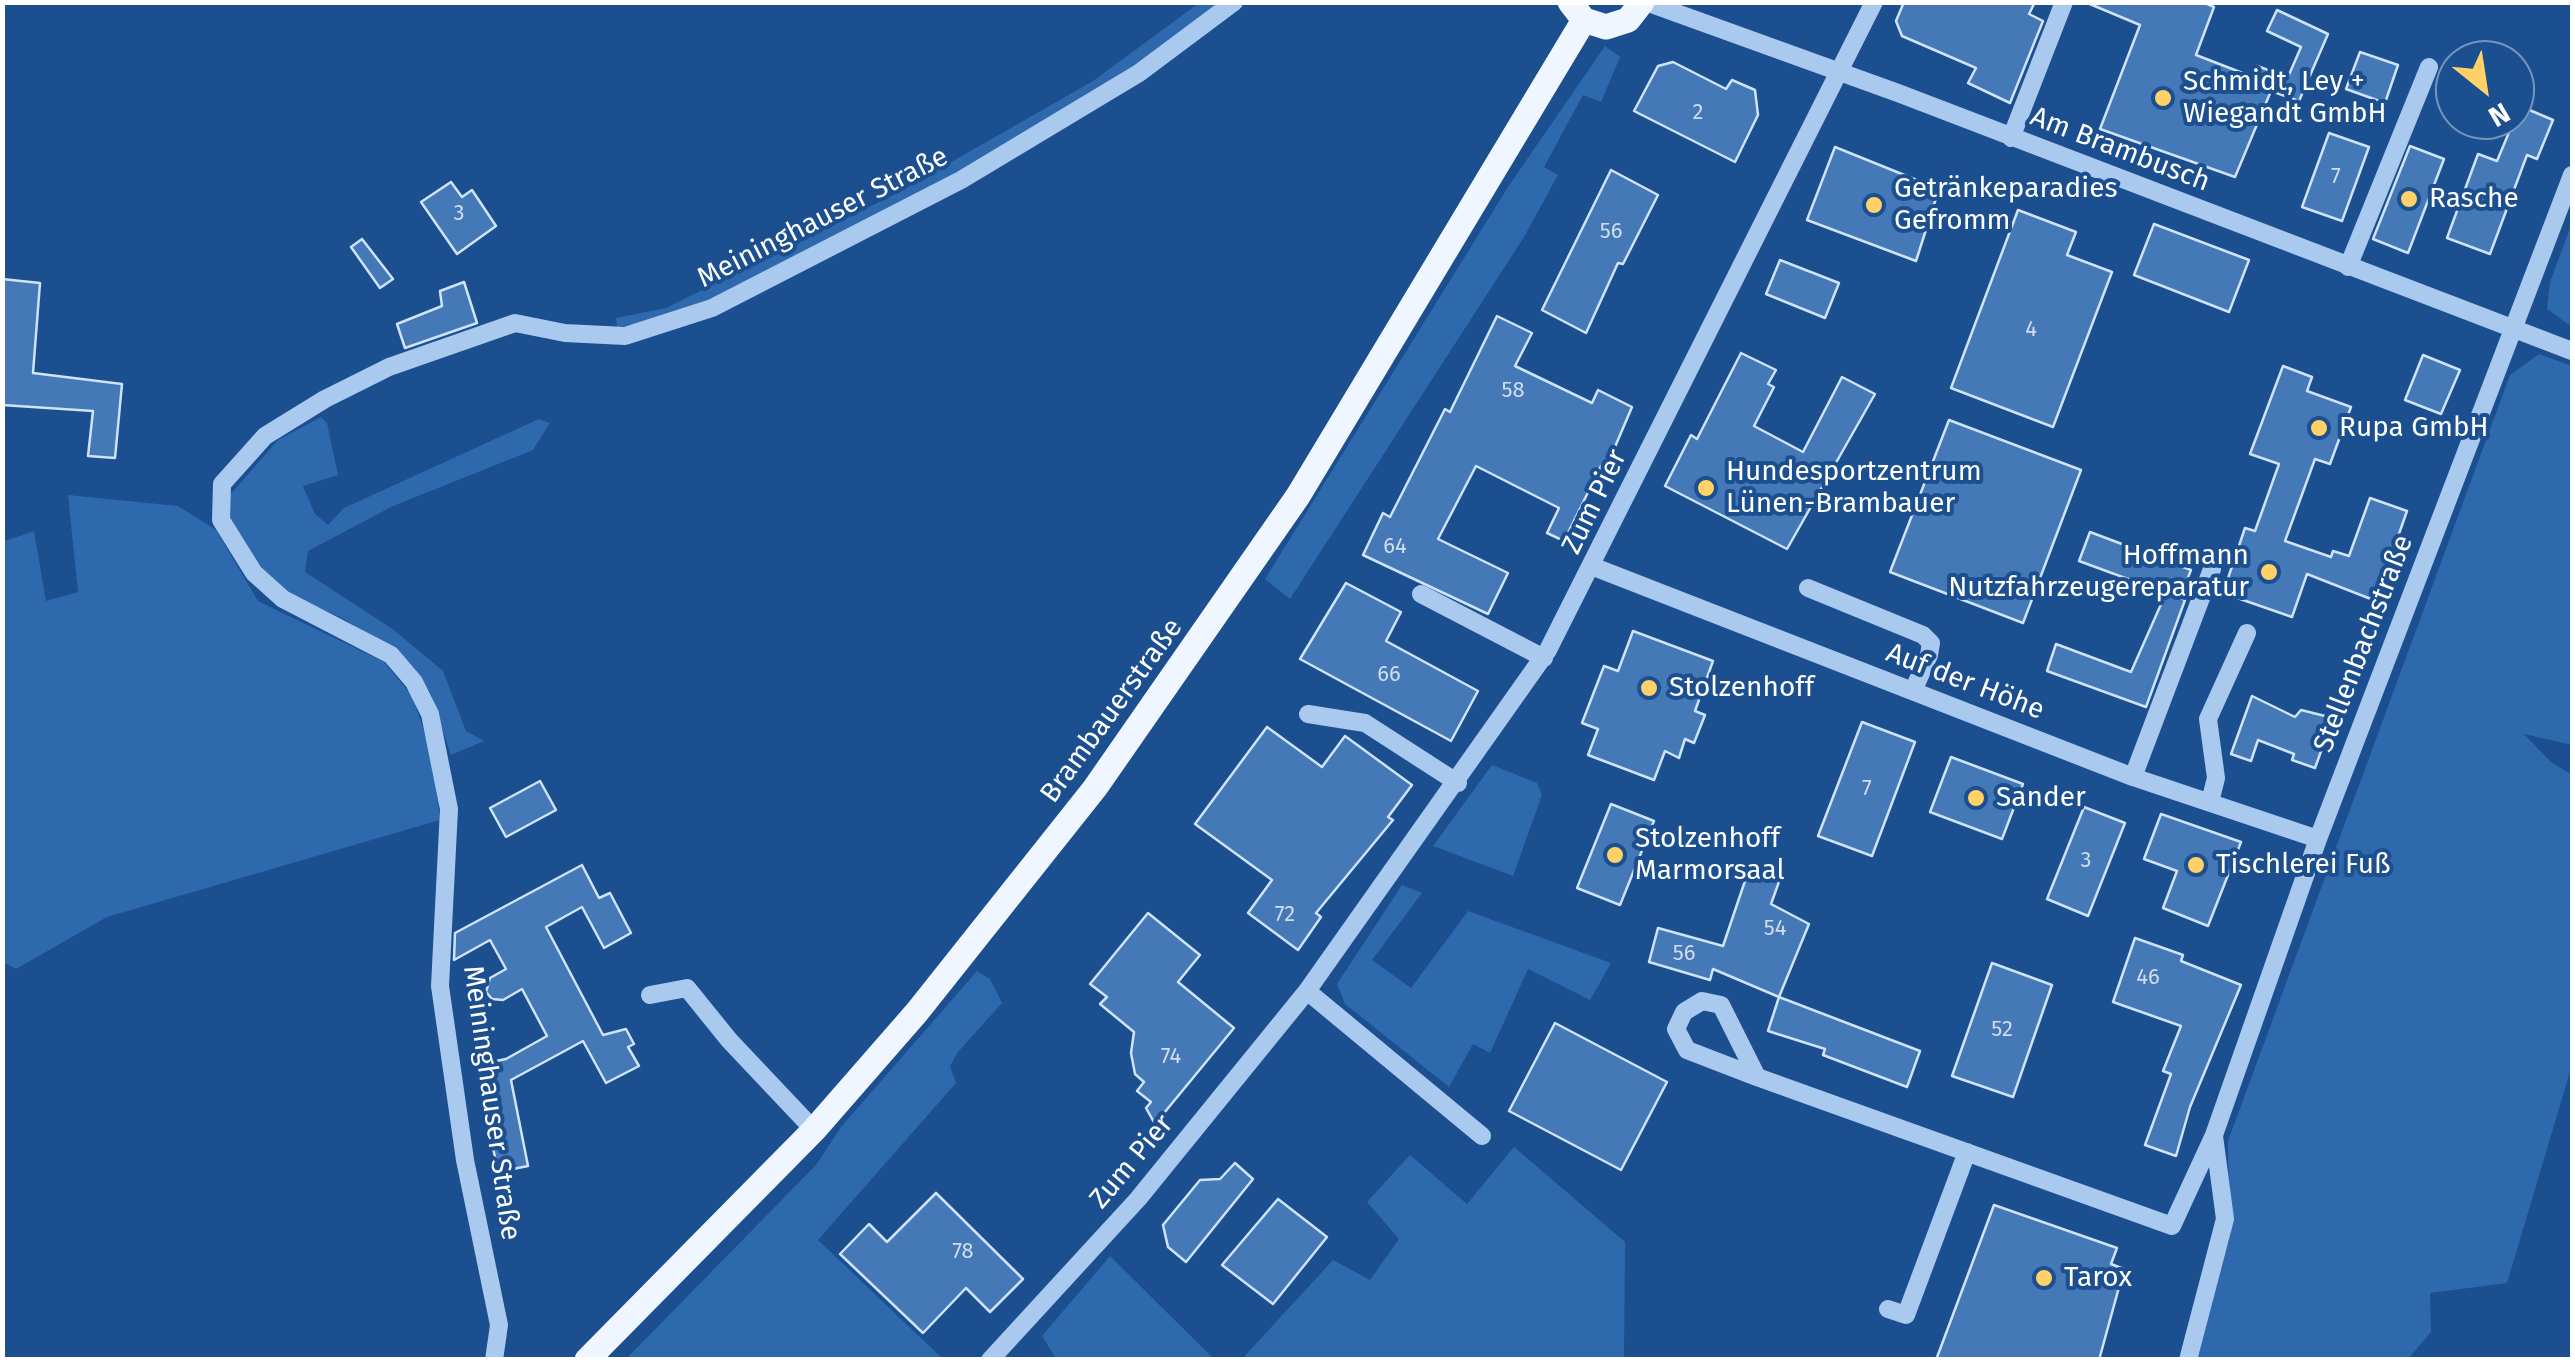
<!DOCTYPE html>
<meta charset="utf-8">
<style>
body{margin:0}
#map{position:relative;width:2575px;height:1362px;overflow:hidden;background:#1b4f8f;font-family:"Fira Sans",sans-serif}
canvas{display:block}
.frame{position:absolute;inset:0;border:5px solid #fff;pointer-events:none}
.north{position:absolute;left:2435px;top:40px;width:100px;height:100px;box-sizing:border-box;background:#1b4f8f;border:2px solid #7695bc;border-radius:50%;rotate:150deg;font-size:28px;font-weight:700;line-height:40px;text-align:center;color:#fff}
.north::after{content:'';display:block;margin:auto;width:35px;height:45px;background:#ffd166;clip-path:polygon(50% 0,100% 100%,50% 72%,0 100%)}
</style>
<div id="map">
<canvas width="2575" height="1362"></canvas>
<div class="frame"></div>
<div class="north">N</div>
</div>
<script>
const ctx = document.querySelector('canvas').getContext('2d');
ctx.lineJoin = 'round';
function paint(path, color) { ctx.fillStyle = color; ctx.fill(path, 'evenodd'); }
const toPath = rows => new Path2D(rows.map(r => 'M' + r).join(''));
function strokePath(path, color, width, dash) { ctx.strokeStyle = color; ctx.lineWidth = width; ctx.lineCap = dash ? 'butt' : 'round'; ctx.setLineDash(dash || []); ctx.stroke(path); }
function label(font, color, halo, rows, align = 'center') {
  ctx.font = font + ' "Fira Sans",sans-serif'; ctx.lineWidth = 8; ctx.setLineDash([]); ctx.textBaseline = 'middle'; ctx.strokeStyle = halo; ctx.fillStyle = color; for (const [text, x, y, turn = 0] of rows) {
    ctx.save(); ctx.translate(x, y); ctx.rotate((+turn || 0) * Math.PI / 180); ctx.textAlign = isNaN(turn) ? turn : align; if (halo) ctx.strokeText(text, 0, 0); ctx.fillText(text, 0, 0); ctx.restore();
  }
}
paint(toPath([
 [1199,3,1227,3,1131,72,946,181,700,304,650,322,617,327,616,318,666,308,897,193,1093,81],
 [1605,46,1620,57,1601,102,1583,95,1544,167,1558,175,1524,237,1290,599,1265,579,1508,187],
 [2572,223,2572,327,2547,309,2550,282],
 [2539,354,2572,366,2572,745,2524,734,2551,762,2572,775,2572,1065,2507,1283,2430,1293,2431,1332,2408,1359,2192,1360,2229,1241,2228,1141,2510,375],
 [321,417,327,423,338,475,303,486,315,514,328,525,344,508,539,419,550,423,533,450,393,506,308,551,305,572,394,630,443,671,466,731,484,741,451,755,430,692,395,651,342,618,285,592,254,560,226,510,228,497,278,440],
 [68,495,178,506,216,530,258,601,384,662,412,696,432,753,440,820,107,917,16,969,3,962,2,542,34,531,46,601,78,592],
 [1492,765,1537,783,1542,795,1513,876,1433,846],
 [1402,885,1422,893,1372,960,1411,988,1468,911,1611,963,1590,1000,1528,969,1490,1053,1473,1044,1449,1087,1345,1004,1337,984],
 [977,971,990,979,1002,1003,957,1053,950,1066,956,1083,818,1240,943,1359,626,1359,816,1165,841,1127],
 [1514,1147,1625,1242,1624,1359,1242,1359,1333,1260,1370,1280,1399,1239,1367,1202,1410,1155,1467,1204],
 [1110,1256,1214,1359,1056,1359,1042,1336]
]), '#2e69ad');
const building = toPath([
 [1904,2,2035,2,2029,14,2043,21,2010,103,1968,83,1976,68,1902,36,1896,21,1904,2],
 [2085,2,2203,2,2214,7,2196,55,2253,77,2257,66,2288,77,2301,47,2267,31,2277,10,2328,34,2299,101,2271,91,2235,177,2100,129,2140,25,2085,2],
 [2360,52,2398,65,2385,103,2346,89,2360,52],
 [1673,62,1726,89,1732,80,1755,90,1758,115,1735,162,1634,111,1658,66,1673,62],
 [2520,106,2553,120,2537,159,2527,155,2490,254,2447,238,2478,154,2497,161,2520,106],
 [2329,133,2369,147,2342,221,2302,207,2329,133],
 [2410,146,2444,159,2408,253,2373,239,2410,146],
 [1835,147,1939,189,1916,261,1807,220,1835,147],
 [1611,170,1658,195,1623,264,1618,263,1586,333,1542,310,1611,170],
 [451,182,462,197,472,190,496,226,457,254,421,202,451,182],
 [2018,210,2076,232,2067,255,2112,272,2053,427,1951,388,2018,210],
 [2154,224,2249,260,2229,312,2134,275,2154,224],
 [362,239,393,279,380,288,351,247,362,239],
 [1780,260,1839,283,1825,318,1766,294,1780,260],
 [2,279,40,283,33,373,122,384,115,458,88,456,93,411,2,405,2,279],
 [464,282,477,323,405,348,397,324,442,306,440,291,464,282],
 [1497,316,1532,333,1515,366,1592,403,1598,390,1632,407,1606,468,1601,466,1564,541,1547,533,1559,508,1476,466,1438,539,1508,573,1488,614,1363,555,1383,513,1390,517,1445,409,1450,412,1497,316],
 [1741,353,1776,370,1768,384,1774,387,1754,426,1803,452,1842,377,1875,394,1787,549,1665,486,1691,435,1697,439,1741,353],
 [2423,355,2460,370,2441,414,2405,400,2423,355],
 [2283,366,2312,377,2307,391,2351,407,2330,464,2315,459,2285,541,2331,557,2333,551,2349,556,2370,498,2407,511,2386,571,2392,573,2381,603,2307,574,2292,617,2223,593,2245,528,2255,531,2279,464,2250,454,2283,366],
 [1949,420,2081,470,2023,623,1890,572,1949,420],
 [2090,532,2191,570,2180,598,2185,600,2146,707,2047,671,2056,644,2131,672,2166,593,2079,561,2090,532],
 [1346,583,1401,612,1386,641,1478,691,1451,741,1300,659,1346,583],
 [1633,631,1713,661,1695,711,1705,715,1694,743,1685,739,1679,758,1665,751,1654,780,1588,755,1598,729,1582,723,1604,666,1618,671,1633,631],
 [2252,696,2295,717,2301,710,2333,718,2315,768,2292,760,2294,754,2258,740,2251,761,2231,754,2252,696],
 [1862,722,1915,742,1872,856,1818,836,1862,722],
 [1267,727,1322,767,1345,736,1412,785,1388,817,1393,820,1316,913,1321,917,1298,950,1248,913,1272,880,1195,824,1267,727],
 [1951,757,2023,784,2002,839,1930,812,1951,757],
 [540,781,556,810,506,837,490,808,540,781],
 [1611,804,1654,821,1620,905,1577,888,1611,804],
 [2084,807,2125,823,2088,916,2047,899,2084,807],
 [2161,814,2241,842,2208,926,2163,908,2177,871,2144,859,2161,814],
 [582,865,599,898,610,893,631,933,604,948,582,907,546,927,603,1035,626,1029,634,1044,628,1047,639,1066,606,1083,583,1041,511,1080,528,1166,498,1172,476,1065,506,1059,547,1036,522,989,503,1000,492,999,486,992,490,978,506,969,490,940,454,960,455,933,582,865],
 [1749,869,1780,879,1771,904,1809,924,1779,997,1920,1051,1907,1087,1823,1055,1825,1049,1768,1031,1779,997,1713,969,1710,980,1649,962,1658,928,1723,946,1749,869],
 [1148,913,1200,955,1178,982,1234,1028,1155,1124,1146,1108,1151,1102,1137,1091,1144,1082,1135,1074,1131,1053,1134,1032,1100,1004,1107,997,1090,984,1148,913],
 [2135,938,2183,955,2181,961,2241,985,2190,1107,2176,1156,2145,1145,2171,1074,2163,1071,2181,1026,2113,1002,2135,938],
 [1992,963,2052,985,2013,1097,1952,1076,1992,963],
 [1555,1023,1667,1082,1621,1170,1509,1111,1555,1023],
 [1235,1163,1253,1179,1186,1262,1168,1247,1163,1225,1200,1180,1220,1179,1235,1163],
 [936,1193,1023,1279,990,1312,966,1288,923,1333,840,1254,869,1224,887,1242,936,1193],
 [1278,1199,1327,1237,1273,1304,1222,1265,1278,1199],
 [1994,1205,2117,1248,2111,1264,2124,1269,2099,1360,1936,1360,1994,1205]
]);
paint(building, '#4478b7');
strokePath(building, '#cfe3fa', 2.5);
strokePath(toPath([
 [1646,2,1898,93,2572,351],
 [2011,138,2064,2],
 [2348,267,2429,67],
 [1594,567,2133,777,2318,839],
 [1808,588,1923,635,1931,643,1929,655,1913,691],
 [1421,594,1544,658],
 [1308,714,1365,723,1458,783],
 [2133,777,2212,569],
 [2210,802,2216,778,2208,719,2247,633],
 [1307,991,1482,1136],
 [650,995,687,988,729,1040,814,1130],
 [1757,1077,1687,1050,1676,1029,1684,1012,1702,1001,1721,1005,1757,1077,2172,1226,2214,1135,2318,839,2572,175],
 [1888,1309,1906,1315,1967,1152],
 [494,1360,499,1325,465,1160,440,986,449,809,430,714,414,682,391,655,283,599,254,573,221,520,222,484,265,436,325,399,389,367,515,323,565,333,625,336,712,308,961,180,1139,73,1234,2],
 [990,1360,1138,1199,1307,991,1548,650,1874,2],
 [2188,1360,2225,1219,2214,1136]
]), '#a9c9ee', 18);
strokePath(toPath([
 [1570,2,1584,20,1606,27,1628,20,1642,2],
 [587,1360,814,1130,917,1012,1095,788,1298,496,1584,20]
]), '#f0f6ff', 25);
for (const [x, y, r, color] of [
 [2163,98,10,"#ffd166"],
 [2409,199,10,"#ffd166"],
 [1874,205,10,"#ffd166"],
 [2319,428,10,"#ffd166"],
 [1706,488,10,"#ffd166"],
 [2269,572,10,"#ffd166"],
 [1649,688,10,"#ffd166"],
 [1976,798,10,"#ffd166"],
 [1615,855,10,"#ffd166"],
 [2196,865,10,"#ffd166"],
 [2044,1278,10,"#ffd166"]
]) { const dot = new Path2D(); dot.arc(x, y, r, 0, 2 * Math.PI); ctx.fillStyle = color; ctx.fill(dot); strokePath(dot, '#1b4f8f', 4); }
label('22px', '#d0dded', null, [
 ["2",1698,113],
 ["7",2336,177],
 ["3",459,214],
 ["56",1611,232],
 ["4",2031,330],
 ["58",1513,391],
 ["64",1395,547],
 ["66",1389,675],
 ["7",1867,789],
 ["3",2086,861],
 ["72",1285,915],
 ["54",1775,929],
 ["56",1684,954],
 ["46",2148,978],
 ["52",2002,1030],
 ["74",1171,1057],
 ["78",963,1252]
]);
label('28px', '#fff', '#1b4f8f', [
 ["Schmidt, Ley +",2183,82],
 ["Wiegandt GmbH",2183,114],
 ["Getränkeparadies",1894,189],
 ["Gefromm",1894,221],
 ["Rasche",2429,199],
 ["Rupa GmbH",2339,428],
 ["Hundesportzentrum",1726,472],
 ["Lünen-Brambauer",1726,504],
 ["Hoffmann",2249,556,"right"],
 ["Nutzfahrzeugereparatur",2249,588,"right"],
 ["Stolzenhoff",1669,688],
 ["Sander",1996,798],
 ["Stolzenhoff",1635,839],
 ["Marmorsaal",1635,871],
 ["Tischlerei Fuß",2216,865],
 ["Tarox",2064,1278]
], 'left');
label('28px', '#fff', '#1b4f8f', [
 ["Am Brambusch",2120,150,21],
 ["Meininghauser Straße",823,218,-27],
 ["Zum Pier",1595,502,-64],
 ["Stellenbachstraße",2364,644,-69],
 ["Auf der Höhe",1965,682,21],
 ["Brambauerstraße",1112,711,-54],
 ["Meininghauser Straße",491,1103,82],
 ["Zum Pier",1132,1162,-50]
]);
</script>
